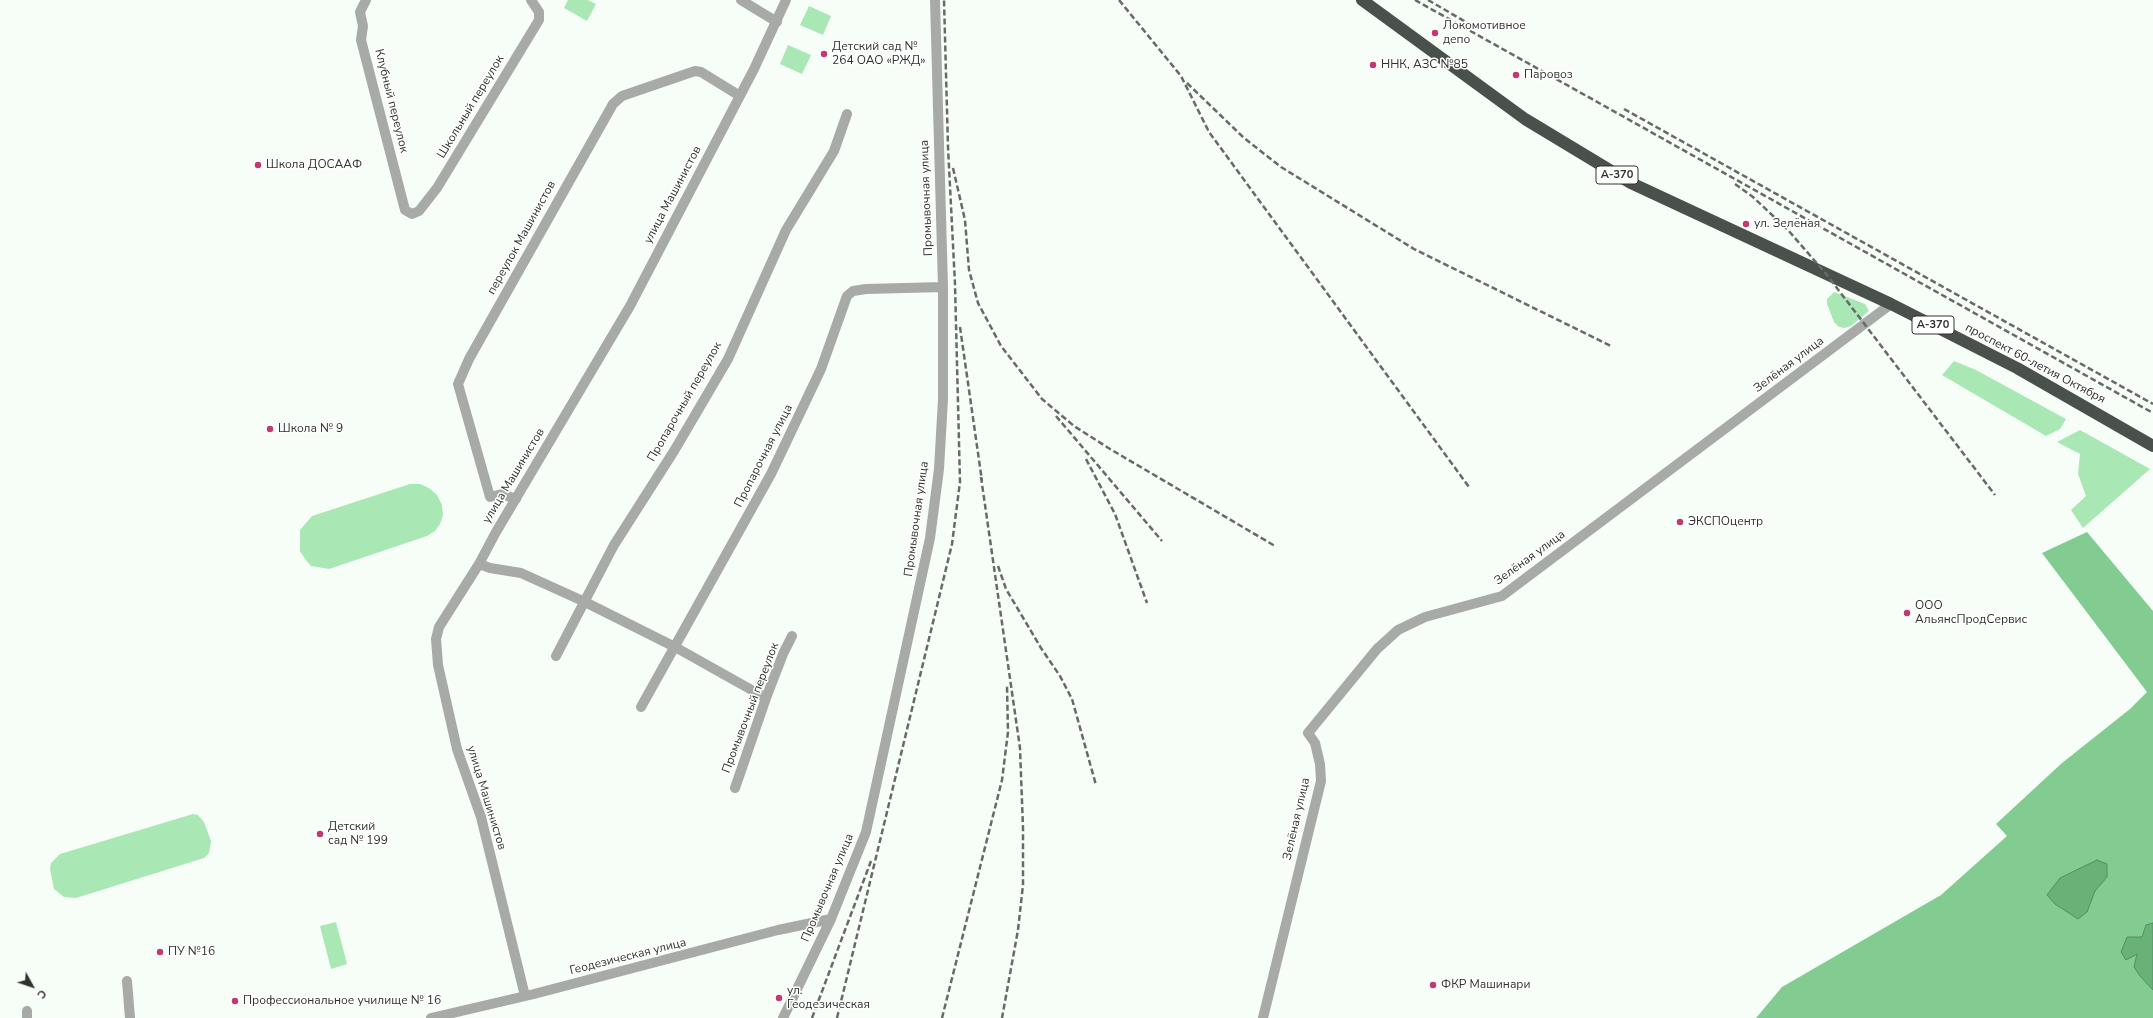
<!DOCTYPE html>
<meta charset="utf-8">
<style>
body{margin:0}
#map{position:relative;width:2153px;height:1018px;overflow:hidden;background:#f6fef7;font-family:"Nunito Sans",sans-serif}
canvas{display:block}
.north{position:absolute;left:12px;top:966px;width:40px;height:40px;-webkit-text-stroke:3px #fff;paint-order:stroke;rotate:130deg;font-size:11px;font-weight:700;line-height:16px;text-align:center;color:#303230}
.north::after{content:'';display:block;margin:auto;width:14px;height:18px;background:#303230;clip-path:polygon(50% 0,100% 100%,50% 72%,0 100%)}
</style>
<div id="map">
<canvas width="2153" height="1018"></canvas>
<div class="north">С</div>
</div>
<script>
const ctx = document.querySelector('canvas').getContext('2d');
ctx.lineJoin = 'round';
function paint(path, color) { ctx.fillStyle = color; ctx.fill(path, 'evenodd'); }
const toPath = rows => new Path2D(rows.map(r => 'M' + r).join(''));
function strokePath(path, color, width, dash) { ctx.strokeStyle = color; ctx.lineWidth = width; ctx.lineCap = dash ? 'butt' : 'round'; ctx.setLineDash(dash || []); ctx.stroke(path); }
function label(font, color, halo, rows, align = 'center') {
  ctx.font = font + ' "Nunito Sans",sans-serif'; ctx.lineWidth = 3; ctx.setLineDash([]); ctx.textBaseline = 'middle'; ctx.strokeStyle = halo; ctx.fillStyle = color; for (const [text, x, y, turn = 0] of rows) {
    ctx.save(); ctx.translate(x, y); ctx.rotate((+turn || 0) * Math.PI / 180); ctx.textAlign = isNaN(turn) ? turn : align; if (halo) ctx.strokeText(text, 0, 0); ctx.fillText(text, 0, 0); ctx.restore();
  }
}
paint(toPath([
 [568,0,588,0,596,4,587,21,564,8],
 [809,6,831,16,823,35,800,25],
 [788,45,811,55,802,74,780,64],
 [1834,292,1865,304,1869,311,1851,326,1845,328,1839,327,1834,322,1827,304,1827,299],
 [1954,361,1976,370,2066,419,2060,429,2046,436,1942,375],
 [2080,430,2150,469,2083,528,2071,510,2086,496,2078,474,2080,454,2057,442],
 [410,484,420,484,429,488,437,495,442,505,443,515,440,524,435,531,427,536,329,569,311,566,305,559,300,551,300,530,312,516],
 [193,814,198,815,204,822,211,841,209,853,204,858,76,898,64,897,54,889,50,869,51,863,60,854],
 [336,922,347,964,331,969,320,926]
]), '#a9e7b5');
paint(toPath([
 [2087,532,2153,611,2153,1018,1756,1018,1782,987,1941,895,2007,836,1996,824,2062,763,2130,709,2147,692,2042,553]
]), '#82cc91');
const water = toPath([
 [2097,860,2107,864,2107,877,2095,891,2087,912,2078,919,2055,904,2047,895,2060,878,2097,860],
 [2153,923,2153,990,2140,976,2134,967,2137,954,2126,960,2121,952,2127,937,2142,937,2146,925,2153,923]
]);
paint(water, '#68b278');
strokePath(water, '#578c62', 1);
strokePath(toPath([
 [366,0,360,12,363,26,361,40,405,210,412,214,419,211,437,188,539,20,539,12,531,0],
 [741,0,777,22],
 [516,499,502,494,490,497,458,384,469,359,613,104,622,96,695,71,701,72,740,96],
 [479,564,490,568,521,573,585,602,675,647,766,698],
 [556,656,614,545,674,451,728,359,786,230,834,151,847,114],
 [641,707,771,474,821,369,847,296,853,291,866,289,943,287],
 [735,788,766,698,783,654,792,636],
 [127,981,130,1018],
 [525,996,481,817,457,749,438,665,436,639,439,627,479,564,496,532,630,306,754,69,786,0],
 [27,1011,27,1018],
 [431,1018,534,994,778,930,831,919],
 [783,1018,831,919,866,832,930,538,939,469,943,399,943,287,935,0],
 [1263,1018,1321,781,1320,764,1315,743,1308,733,1377,649,1398,630,1425,617,1502,596,1891,304]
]), '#a7aaa7', 10);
strokePath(toPath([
 [1362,0,1525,119,1631,183,1891,304,2017,368,2153,446]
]), '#4a504b', 12);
strokePath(toPath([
 [1119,0,1181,76,1209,132,1469,487],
 [1415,0,2153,413],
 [1428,0,1478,29],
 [1187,83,1244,138,1281,167,1414,249,1611,346],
 [1624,109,2153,404],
 [953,168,965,220,969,270,978,303,1001,346,1042,399,1074,426,1110,449,1275,546],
 [1735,184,1753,197,1788,230,1827,275,1995,495],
 [960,327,982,481],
 [1056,416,1162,541],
 [1086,459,1115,514,1147,603],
 [981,477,1020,748,1023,828,1023,885,1018,930,1002,1018],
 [998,566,1006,589,1041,648,1060,676,1072,699,1096,785],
 [812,1018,871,861],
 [837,1018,952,544,960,482,955,284,948,147,944,0],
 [942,1018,1002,780,1008,732,1007,686]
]), '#676b68', 2.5, [6, 3]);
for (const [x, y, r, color] of [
 [1435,33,4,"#c23871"],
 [824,54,4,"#c23871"],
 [1373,65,4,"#c23871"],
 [1516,75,4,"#c23871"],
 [258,165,4,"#c23871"],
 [1746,224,4,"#c23871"],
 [270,429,4,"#c23871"],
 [1680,522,4,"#c23871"],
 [1907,613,4,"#c23871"],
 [320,834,4,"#c23871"],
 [160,952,4,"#c23871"],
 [1433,985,4,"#c23871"],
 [779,998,4,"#c23871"],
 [235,1001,4,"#c23871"]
]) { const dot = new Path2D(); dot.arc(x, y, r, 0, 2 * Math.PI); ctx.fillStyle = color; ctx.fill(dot); strokePath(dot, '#fff', 1.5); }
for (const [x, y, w] of [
 [1617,175,42],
 [1933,325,42]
]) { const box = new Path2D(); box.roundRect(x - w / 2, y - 9, w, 18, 3); ctx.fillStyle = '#fff'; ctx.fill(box); strokePath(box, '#303230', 1); }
label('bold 11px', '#303230', null, [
 ["А-370",1617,175],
 ["А-370",1933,325]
]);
label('12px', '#303230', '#fff', [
 ["Локомотивное",1443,26],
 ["депо",1443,40],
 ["Детский сад №",832,47],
 ["264 ОАО «РЖД»",832,61],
 ["ННК, АЗС №85",1381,65],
 ["Паровоз",1524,75],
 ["Школа ДОСААФ",266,165],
 ["ул. Зелёная",1754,224],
 ["Школа № 9",278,429],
 ["ЭКСПОцентр",1688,522],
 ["ООО",1915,606],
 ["АльянсПродСервис",1915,620],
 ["Детский",328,827],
 ["сад № 199",328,841],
 ["ПУ №16",168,952],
 ["ФКР Машинари",1441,985],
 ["ул.",787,991],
 ["Геодезическая",787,1005],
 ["Профессиональное училище № 16",243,1001]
], 'left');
label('12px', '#303230', '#fff', [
 ["Клубный переулок",391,101,76],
 ["Школьный переулок",471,107,-59],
 ["улица Машинистов",673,195,-62],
 ["Промывочная улица",927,198,-92],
 ["переулок Машинистов",522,238,-61],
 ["проспект 60-летия Октября",2035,364,28],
 ["Зелёная улица",1789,365,-37],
 ["Пропарочный переулок",685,402,-60],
 ["Пропарочная улица",764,456,-63],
 ["улица Машинистов",514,476,-59],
 ["Промывочная улица",917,519,-82],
 ["Зелёная улица",1530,558,-36],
 ["Промывочный переулок",751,708,-69],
 ["улица Машинистов",486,798,73],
 ["Зелёная улица",1297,819,-77],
 ["Промывочная улица",828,888,-67],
 ["Геодезическая улица",628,957,-14]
]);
</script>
